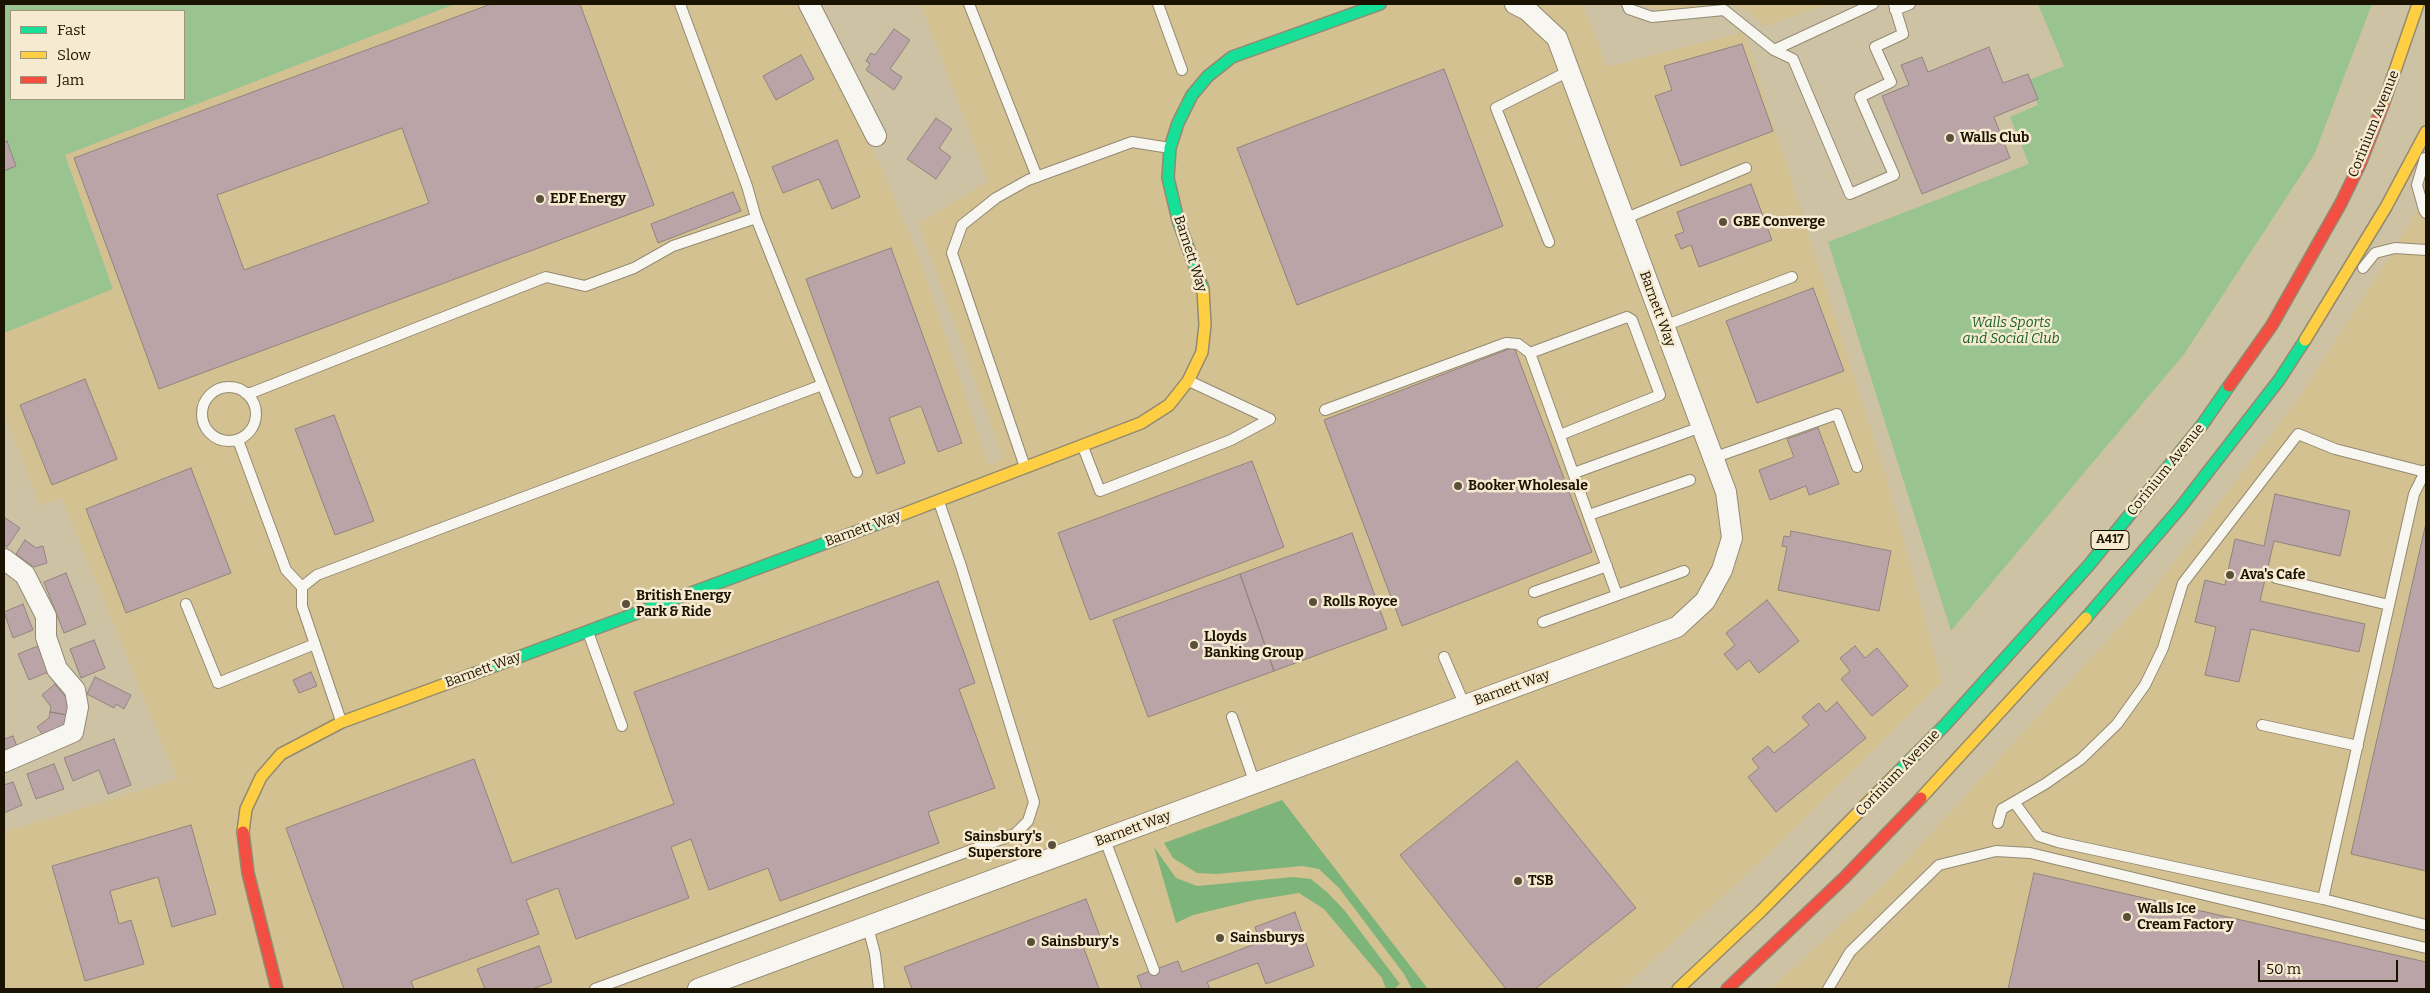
<!DOCTYPE html>
<style>
body{margin:0}
#map{position:relative;width:2430px;height:993px;overflow:hidden;background:#cec2a4;font-family:Bitter,serif}
canvas{display:block}
.frame{position:absolute;inset:0;border:5px solid #1b1301;pointer-events:none}
.legend{position:absolute;left:10px;top:10px;width:175px;height:90px;box-sizing:border-box;background:#f6ebd0;border:1px solid #9e957d;margin:0;padding:6px 9px;list-style:none;font-size:15px;color:#1b1301}
.legend li{display:flex;align-items:center;gap:10px;height:25px}
.legend b{width:25px;border:1px solid #9e957d}
.scale{position:absolute;left:2258px;top:960px;width:140px;height:22px;box-sizing:border-box;border:2px solid #1b1301;border-top:0;padding-left:6px;font-size:15px;line-height:18px;white-space:nowrap;color:#1b1301;-webkit-text-stroke:4px #f6ebd0;paint-order:stroke}
</style>
<div id="map">
<canvas width="2430" height="993"></canvas>
<div class="frame"></div>
<ul class="legend">
<li><b style="height:6px;background:#16e098"></b>Fast</li>
<li><b style="height:6px;background:#ffcf43"></b>Slow</li>
<li><b style="height:6px;background:#f24e42"></b>Jam</li>
</ul>
<div class="scale">50 m</div>
</div>
<script>
const ctx = document.querySelector('canvas').getContext('2d');
ctx.lineJoin = 'round';
function paint(path, color) { ctx.fillStyle = color; ctx.fill(path, 'evenodd'); }
const toPath = rows => new Path2D(rows.map(r => 'M' + r).join(''));
function strokePath(path, color, width, dash) { ctx.strokeStyle = color; ctx.lineWidth = width; ctx.lineCap = dash ? 'butt' : 'round'; ctx.setLineDash(dash || []); ctx.stroke(path); }
function label(font, color, halo, rows, align = 'center') {
  ctx.font = font + ' Bitter,serif'; ctx.lineWidth = 5; ctx.setLineDash([]); ctx.textBaseline = 'middle'; ctx.strokeStyle = halo; ctx.fillStyle = color; for (const [text, x, y, turn = 0] of rows) {
    ctx.save(); ctx.translate(x, y); ctx.rotate((+turn || 0) * Math.PI / 180); ctx.textAlign = isNaN(turn) ? turn : align; if (halo) ctx.strokeText(text, 0, 0); ctx.fillText(text, 0, 0); ctx.restore();
  }
}
paint(toPath([
 [455,4,795,4,879,163,917,252,989,465,1003,459,919,224,988,181,921,4,1583,4,1607,67,1744,32,1887,479,1942,682,1761,861,1622,989,4,989,4,832,177,779,62,498,40,505,4,414,4,333,113,289,65,155],
 [1637,4,1828,4,1763,27,1751,13,1731,4,1663,11],
 [2426,193,2426,989,1770,989,1884,885,2153,590,2299,398,2410,224]
]), '#d4c191');
paint(toPath([
 [4,4,455,4,65,155,113,289,4,333],
 [11,11,184,11,184,99,11,99],
 [2038,4,2372,4,2314,155,2185,353,1951,631,1828,242,2029,164,2010,117,2038,105,2029,80,2064,66]
]), '#99c48f');
paint(toPath([
 [1282,800,1428,989,1412,989,1404,974,1339,888,1319,869,1302,866,1216,874,1197,873,1173,858,1164,843],
 [1154,847,1176,878,1197,886,1293,877,1311,879,1328,893,1345,911,1400,984,1394,989,1386,989,1382,978,1324,909,1299,893,1255,900,1193,915,1176,923]
]), '#7db47a');
const building = toPath([
 [491,4,580,4,654,205,159,389,74,158,491,4],
 [402,128,429,203,244,270,217,195,402,128],
 [894,29,910,40,890,69,902,77,894,90,866,70,870,64,866,61,871,53,875,55,894,29],
 [1742,44,1773,131,1681,166,1655,96,1672,90,1664,66,1742,44],
 [1989,47,2003,83,2028,74,2038,99,1994,117,2010,158,1922,194,1882,96,1909,85,1901,65,1922,57,1928,72,1989,47],
 [801,55,814,79,776,100,763,76,801,55],
 [1444,69,1503,226,1297,305,1237,148,1444,69],
 [936,118,952,129,939,148,951,157,936,179,907,159,936,118],
 [837,140,860,197,832,209,819,179,783,193,772,167,837,140],
 [7,141,16,166,4,171,4,142,7,141],
 [1751,184,1772,240,1699,267,1691,245,1681,249,1675,235,1684,232,1677,212,1751,184],
 [733,192,741,211,658,243,651,224,733,192],
 [891,248,962,443,938,452,921,406,889,418,905,463,877,474,806,279,891,248],
 [1813,288,1844,371,1757,403,1726,321,1813,288],
 [1514,347,1592,552,1402,626,1324,420,1514,347],
 [85,379,117,459,52,485,20,405,85,379],
 [334,415,374,521,335,535,295,429,334,415],
 [1818,428,1839,484,1809,495,1806,486,1770,500,1759,470,1794,457,1787,439,1818,428],
 [1252,461,1284,547,1090,620,1058,533,1252,461],
 [191,468,231,573,126,613,86,509,191,468],
 [2275,494,2350,511,2340,556,2274,541,2260,601,2365,624,2359,652,2251,629,2239,682,2205,675,2216,627,2195,622,2205,580,2225,585,2235,539,2264,546,2275,494],
 [4,517,20,528,7,547,4,545,4,517],
 [2426,523,2426,871,2351,854,2426,523],
 [1791,531,1891,551,1879,611,1778,590,1787,547,1782,546,1784,536,1790,537,1791,531],
 [1352,533,1387,629,1274,671,1240,574,1352,533],
 [25,540,36,548,43,546,47,563,34,567,16,554,25,540],
 [66,573,86,624,64,633,44,582,66,573],
 [1240,574,1274,671,1148,717,1113,620,1240,574],
 [938,581,975,683,959,689,995,788,928,812,939,843,780,901,768,868,709,890,691,839,671,847,689,898,576,939,558,888,526,900,539,934,411,981,414,989,344,989,286,828,474,759,512,863,674,804,634,692,938,581],
 [1767,600,1799,641,1759,673,1749,660,1737,670,1724,654,1735,645,1726,633,1767,600],
 [23,604,33,630,13,638,4,612,23,604],
 [94,640,105,668,81,678,70,649,94,640],
 [38,646,48,672,29,680,18,654,38,646],
 [1855,646,1865,658,1877,648,1908,686,1872,716,1841,679,1850,671,1840,658,1855,646],
 [311,672,317,686,299,693,293,680,311,672],
 [95,677,131,695,124,709,116,704,114,708,87,694,95,677],
 [55,684,69,701,67,715,50,712,51,707,42,695,55,684],
 [1837,702,1866,738,1776,812,1748,777,1759,768,1752,759,1768,746,1774,753,1809,725,1802,717,1819,703,1826,712,1837,702],
 [50,712,67,715,64,728,47,740,37,727,49,718,50,712],
 [13,736,19,752,4,757,4,739,13,736],
 [114,739,131,785,108,794,99,770,73,781,64,758,114,739],
 [1517,761,1636,908,1535,989,1506,989,1400,855,1517,761],
 [54,764,64,789,36,799,27,774,54,764],
 [13,782,22,805,4,813,4,785,13,782],
 [191,825,216,914,172,927,158,877,110,891,119,924,131,920,144,964,85,981,52,866,191,825],
 [2034,873,2426,962,2426,989,2008,989,2034,873],
 [1086,899,1101,939,1083,946,1099,989,912,989,904,967,1086,899],
 [1295,912,1314,966,1266,984,1258,963,1207,982,1210,989,1142,989,1137,976,1178,961,1182,972,1260,942,1255,927,1295,912],
 [539,946,552,982,532,989,485,989,477,969,539,946]
]);
paint(building, '#baa4a7');
strokePath(building, '#91847e', 1);
const lane = toPath([
 [680,4,747,186,756,218,857,472],
 [969,4,1037,177],
 [1158,4,1182,70],
 [1627,4,1629,9,1652,17,1724,10,1774,50,1793,59,1850,194,1894,175,1860,97,1891,82,1875,47,1903,34,1894,4],
 [1895,10,1910,4],
 [1774,50,1873,4],
 [2425,158,2417,185,2424,210,2426,213],
 [1624,219,1746,168],
 [1549,242,1496,108,1569,71],
 [2363,268,2375,253,2395,248,2426,250],
 [1664,326,1792,277],
 [1189,381,1270,419],
 '202 414a27 27 0 1 1 54 0a27 27 0 1 1-54 0Z',
 [245,393,251,393,546,277,585,286,634,268,673,246,756,218],
 [1325,410,1506,343,1518,344,1530,353],
 [1560,435,1660,395,1632,320,1627,317,1530,353,1617,595],
 [238,440,286,570,302,587],
 [1083,447,1100,491,1231,440,1270,419],
 [1713,458,1837,414,1857,467],
 [1025,467,952,253,962,225,996,198,1028,180,1132,142,1170,148],
 [1574,473,1701,427],
 [1589,515,1690,480],
 [2276,578,2389,605],
 [1534,592,1607,566],
 [186,604,218,683,315,644],
 [1543,622,1684,571],
 [588,632,622,726],
 [1444,657,1465,706],
 [1232,717,1255,784],
 [341,721,302,606,302,587,317,575,822,385],
 [2262,725,2358,746],
 [2014,802,2039,836,2058,842,2323,899,2426,925],
 [1998,823,2002,809,2045,784,2081,759,2117,724,2145,685,2163,648,2183,583,2298,434,2335,449,2425,472],
 [1105,840,1154,970],
 [2323,899,2414,494,2426,470],
 [868,927,875,954,879,989],
 [595,989,1015,834,1028,821,1034,802,961,566,939,502],
 [1828,989,1850,952,1939,865,1996,851,2030,853,2426,948]
]);
const street = toPath([
 [809,4,876,136],
 [4,559,25,575,46,616,46,637,57,669,75,690,78,707,73,732,4,762],
 [698,989,1677,627,1705,601,1722,570,1732,538,1726,492,1557,38,1527,10,1515,4]
]);
const fast = toPath([
 [1203,289,1178,220,1168,178,1170,148,1178,123,1192,95,1208,76,1232,57,1380,4],
 [2086,618,2180,508,2279,380,2305,340],
 [462,678,885,521],
 [1898,772,1945,725,2089,565,2202,425,2229,386]
]);
const slow = toPath([
 [2383,105,2418,4],
 [2305,340,2386,207,2426,132],
 [885,521,1141,423,1169,405,1188,381,1202,352,1205,325,1203,289],
 [1921,798,2086,618],
 [243,832,246,809,261,777,281,754,342,722,462,678],
 [1678,989,1761,911,1898,772]
]);
const jam = toPath([
 [2229,386,2272,325,2341,203,2360,164,2383,105],
 [243,832,248,873,277,989],
 [1727,989,1844,878,1921,798]
]);
strokePath(lane, '#938a72', 12);
strokePath(street, '#938a72', 22);
strokePath(fast, '#938a72', 14);
strokePath(slow, '#938a72', 14);
strokePath(jam, '#938a72', 14);
strokePath(lane, '#f8f6f1', 10);
strokePath(street, '#f8f6f1', 20);
strokePath(fast, '#16e098', 11);
strokePath(slow, '#ffcf43', 11);
strokePath(jam, '#f24e42', 11);
for (const [x, y, r, color] of [
 [1950,138,5,"#5a503a"],
 [540,199,5,"#5a503a"],
 [1723,222,5,"#5a503a"],
 [1458,486,5,"#5a503a"],
 [2230,575,5,"#5a503a"],
 [1313,602,5,"#5a503a"],
 [626,604,5,"#5a503a"],
 [1194,645,5,"#5a503a"],
 [1052,845,5,"#5a503a"],
 [1518,881,5,"#5a503a"],
 [2127,917,5,"#5a503a"],
 [1220,938,5,"#5a503a"],
 [1031,942,5,"#5a503a"]
]) { const dot = new Path2D(); dot.arc(x, y, r, 0, 2 * Math.PI); ctx.fillStyle = color; ctx.fill(dot); strokePath(dot, '#f6ebd0', 2); }
for (const [x, y, w] of [
 [2110,540,38]
]) { const box = new Path2D(); box.roundRect(x - w / 2, y - 9.5, w, 19, 4); ctx.fillStyle = '#f6ebd0'; ctx.fill(box); strokePath(box, '#1b1301', 1); }
label('bold 12px', '#1b1301', null, [
 ["A417",2110,540]
]);
label('14px', '#1b1301', '#f6ebd0', [
 ["Corinium Avenue",2374,124,-68],
 ["Barnett Way",1190,254,72],
 ["Barnett Way",1657,309,70],
 ["Corinium Avenue",2166,470,-51],
 ["Barnett Way",863,529,-20],
 ["Barnett Way",483,670,-20],
 ["Barnett Way",1512,688,-20],
 ["Corinium Avenue",1898,773,-46],
 ["Barnett Way",1133,829,-20]
]);
label('bold 14px', '#1b1301', '#f6ebd0', [
 ["Walls Club",1960,138],
 ["EDF Energy",550,199],
 ["GBE Converge",1733,222],
 ["Booker Wholesale",1468,486],
 ["Ava's Cafe",2240,575],
 ["British Energy",636,596],
 ["Park & Ride",636,612],
 ["Rolls Royce",1323,602],
 ["Lloyds",1204,637],
 ["Banking Group",1204,653],
 ["Sainsbury's",1042,837,"right"],
 ["Superstore",1042,853,"right"],
 ["TSB",1528,881],
 ["Walls Ice",2137,909],
 ["Cream Factory",2137,925],
 ["Sainsburys",1230,938],
 ["Sainsbury's",1041,942]
], 'left');
label('italic 14px', '#15612b', '#f6ebd0', [
 ["Walls Sports",2011,323],
 ["and Social Club",2011,339]
]);
</script>
